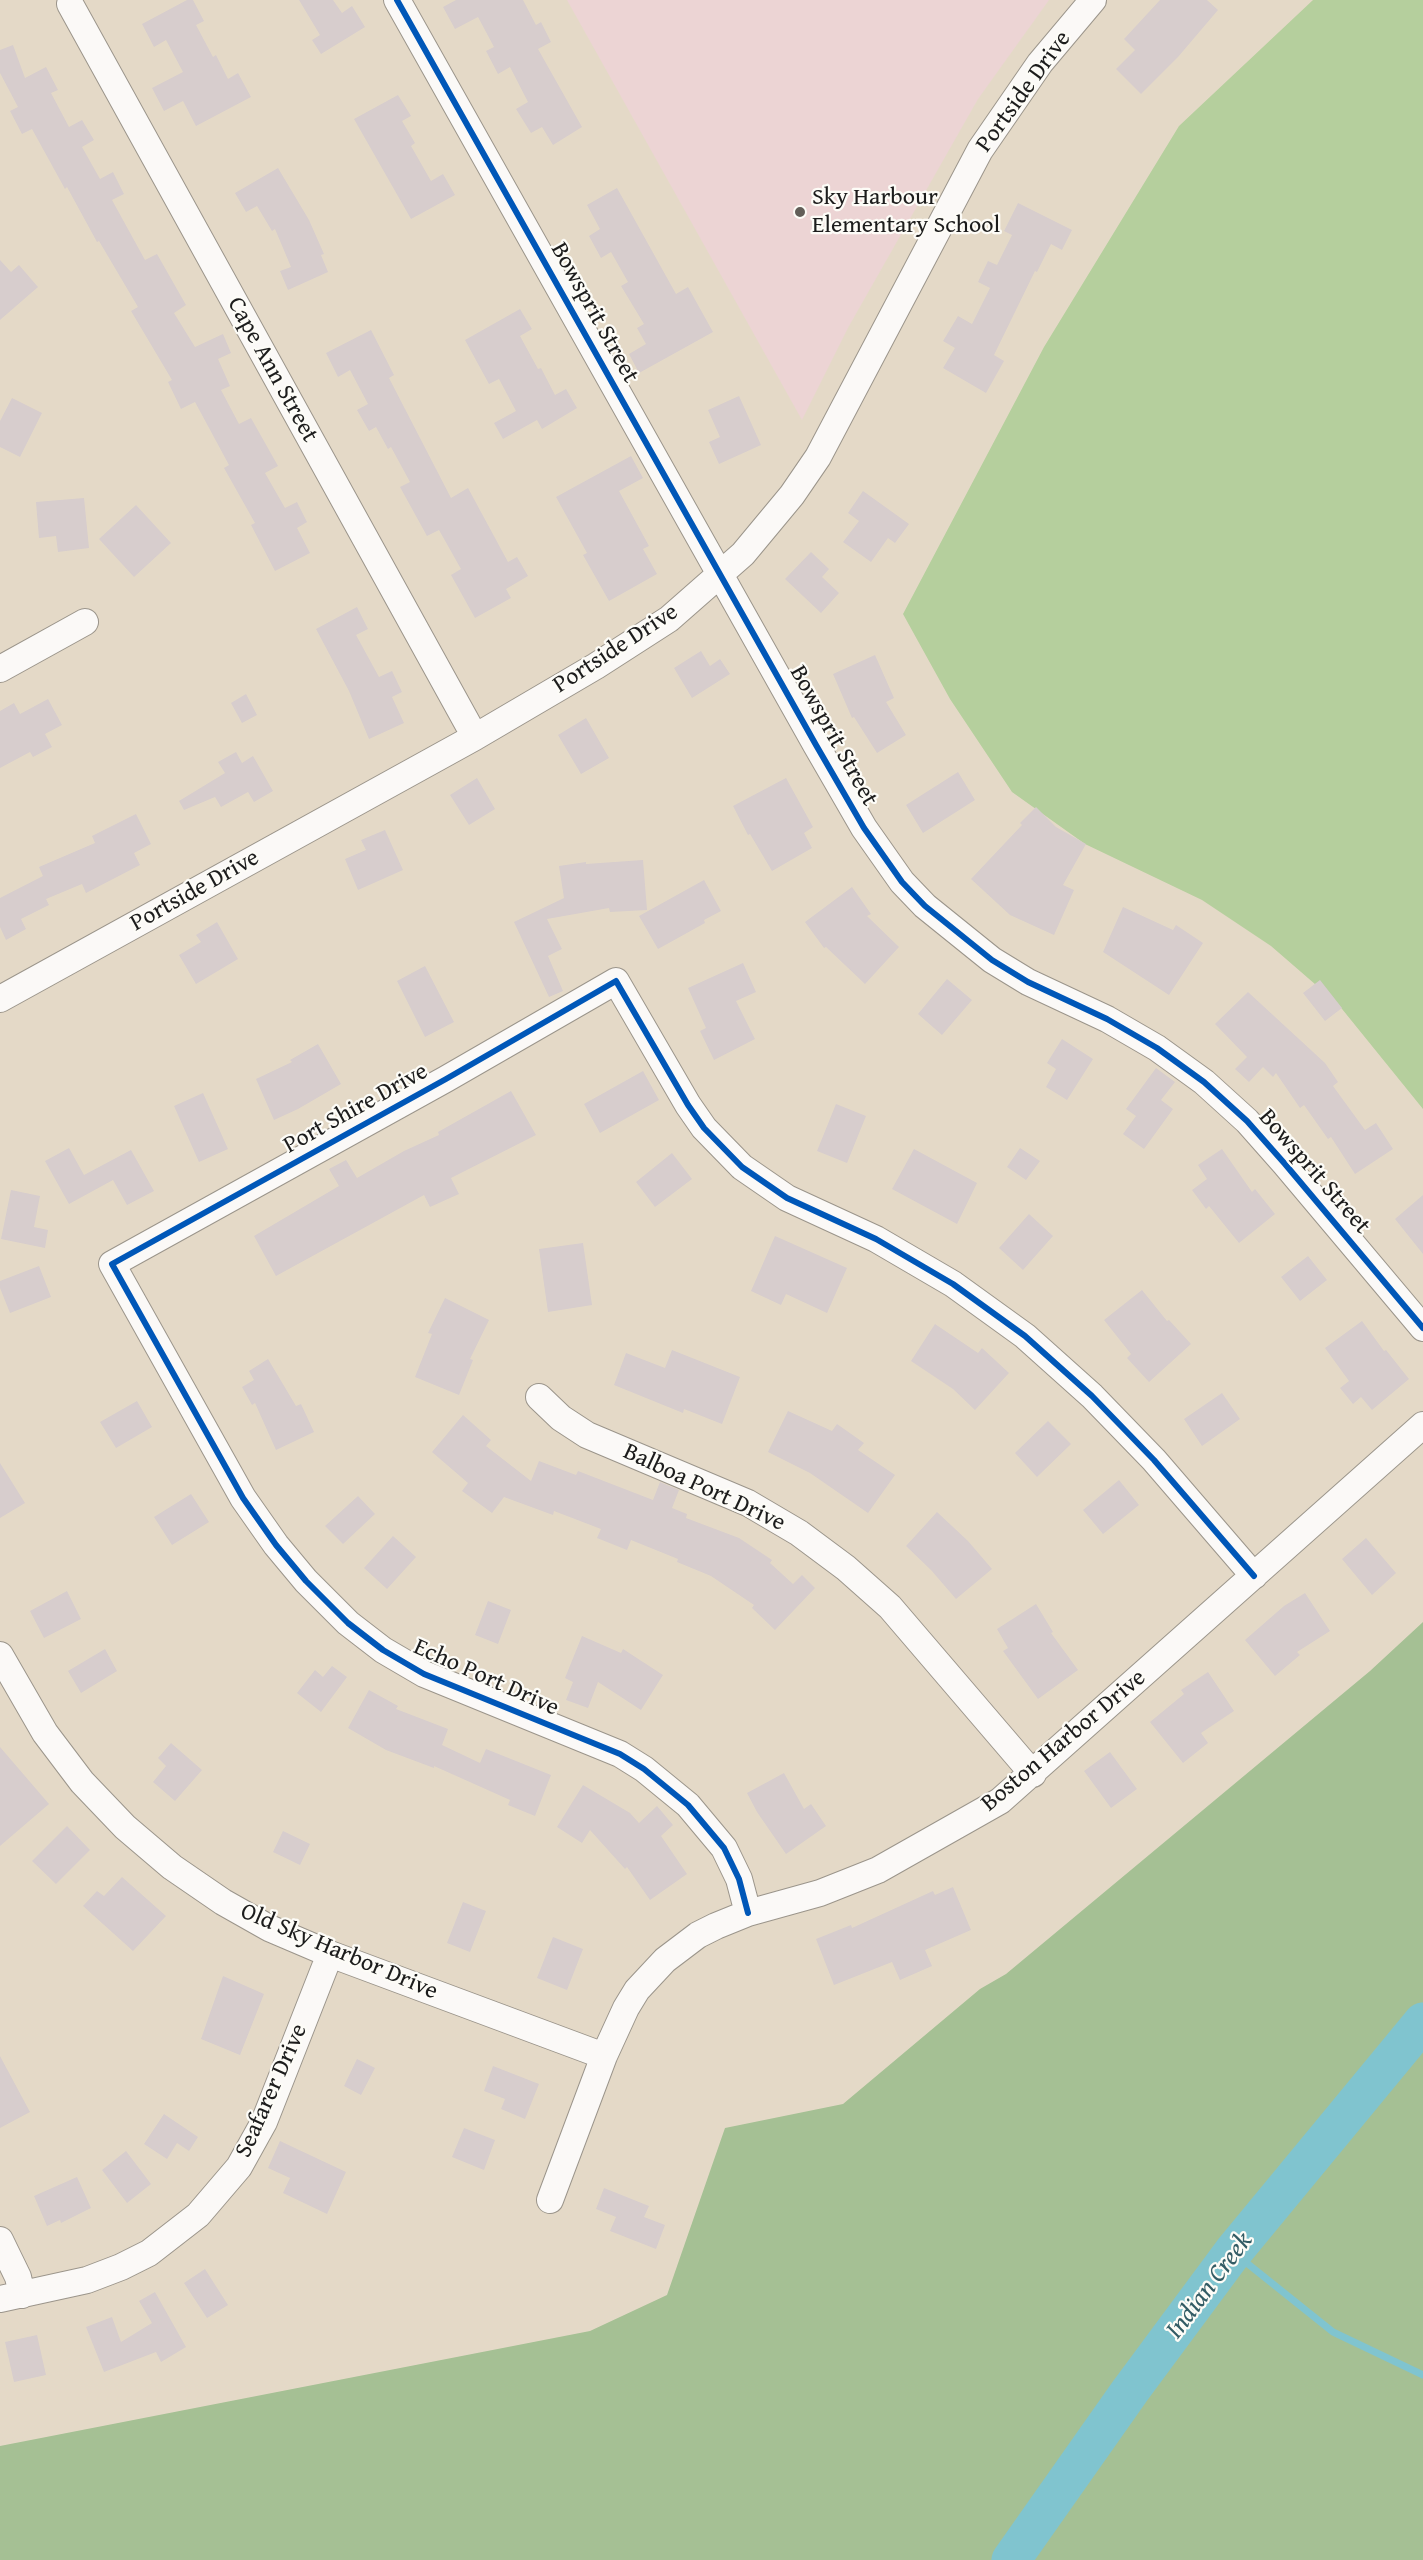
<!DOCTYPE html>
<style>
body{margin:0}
canvas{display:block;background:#e4d9c7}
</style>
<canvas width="1423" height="2560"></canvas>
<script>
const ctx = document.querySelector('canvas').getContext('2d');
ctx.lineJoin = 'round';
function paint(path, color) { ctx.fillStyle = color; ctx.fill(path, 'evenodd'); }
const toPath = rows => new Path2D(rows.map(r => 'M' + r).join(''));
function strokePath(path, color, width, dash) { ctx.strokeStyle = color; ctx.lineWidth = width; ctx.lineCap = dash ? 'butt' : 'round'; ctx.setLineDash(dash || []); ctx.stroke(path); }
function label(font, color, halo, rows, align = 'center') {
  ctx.font = font + ' "Gentium Book Plus",serif'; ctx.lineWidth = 4.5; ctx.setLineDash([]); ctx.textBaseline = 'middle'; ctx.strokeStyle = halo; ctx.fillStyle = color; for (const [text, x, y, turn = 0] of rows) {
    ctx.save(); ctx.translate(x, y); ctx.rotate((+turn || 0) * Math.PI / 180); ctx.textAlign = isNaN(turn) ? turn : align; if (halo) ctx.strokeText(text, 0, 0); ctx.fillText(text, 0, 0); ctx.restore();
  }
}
paint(toPath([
 [567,0,1049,0,978,99,849,326,802,420]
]), '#ecd4d4');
paint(toPath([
 [1313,0,1423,0,1423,1109,1338,1004,1271,946,1202,900,1085,844,1012,792,950,699,903,614,1044,347,1179,126]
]), '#b5cf9d');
paint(toPath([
 [1423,1622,1423,2560,0,2560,0,2446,590,2331,667,2295,725,2128,843,2104,980,1989,1006,1974,1370,1671]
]), '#a5c094');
strokePath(toPath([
 [1233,2252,1333,2332,1423,2375]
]), '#80c4cf', 7);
strokePath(toPath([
 [1011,2560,1130,2391,1233,2252,1423,2022]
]), '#80c4cf', 39);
paint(toPath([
 [187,0,193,0,204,21,196,25,213,57,216,55,228,79,238,73,251,97,196,126,183,101,164,111,152,88,183,72,166,40,154,47,142,24],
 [299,0,333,0,342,13,352,6,365,27,321,54,312,40,320,35],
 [456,0,523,0,536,25,541,22,551,42,538,49,582,127,553,145,542,127,531,133,516,109,528,102,510,67,498,74,486,51,494,47,478,17,455,29,443,7],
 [1160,0,1207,0,1218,10,1178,57,1141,94,1116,69,1135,50,1124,39],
 [13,45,25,78,46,67,58,90,51,93,69,127,82,120,94,140,82,147,100,179,113,172,124,194,112,200,145,260,157,254,186,305,174,313,195,347,223,334,231,353,218,359,230,386,221,390,239,424,251,418,278,466,265,473,285,508,297,502,307,522,297,528,310,553,275,571,251,525,255,523,224,468,229,465,195,402,181,409,168,382,172,380,131,311,138,307,99,241,97,242,67,187,65,189,32,129,22,134,10,111,18,107,0,73,0,50],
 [398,95,411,116,402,121,415,143,411,146,431,181,443,174,455,195,411,219,354,119],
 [278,168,309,220,324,254,321,255,328,272,288,290,280,271,291,267,275,229,272,231,257,206,246,212,235,193],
 [617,188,676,294,688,287,713,332,639,373,629,354,646,344,637,328,644,324,621,286,628,282,611,252,601,258,589,236,600,229,587,205],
 [1018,203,1072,230,1062,250,1051,244,1037,272,1035,271,994,355,1004,361,986,393,943,368,955,348,943,341,958,316,972,324,990,288,978,282,988,261,997,265,1012,235,1004,231],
 [0,260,11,272,19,265,38,287,0,320],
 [520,309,532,329,520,336,538,369,541,368,555,395,566,389,577,408,542,429,537,420,503,439,494,423,516,411,499,379,489,384,465,340],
 [371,330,394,375,389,378,451,498,468,488,508,562,517,557,528,576,506,589,511,598,475,618,451,575,461,569,439,530,427,536,400,487,410,482,391,447,388,449,376,427,369,431,357,410,368,404,350,370,338,377,326,353],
 [739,396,761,445,719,464,709,442,720,437,708,410],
 [12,398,42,413,20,457,0,447,0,421],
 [631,456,643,478,619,491,649,546,643,549,657,574,609,601,583,555,587,553,556,497],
 [863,491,909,524,895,543,888,538,871,562,843,542,859,521,848,513],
 [84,498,89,548,58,552,56,536,39,538,36,502],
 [136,505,171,543,134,577,99,539],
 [811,552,829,569,822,577,839,593,821,613,785,579],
 [357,607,368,629,356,635,379,677,392,671,402,692,392,697,404,723,369,739,349,691,316,629],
 [701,651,710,666,720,659,730,674,692,698,674,668],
 [875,655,894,698,886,702,906,735,877,753,854,717,852,718,833,674],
 [246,694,257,715,242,723,231,703],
 [48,699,62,725,45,734,52,747,33,757,30,752,0,768,0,711,14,703,20,714],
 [586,718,609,758,581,774,558,735],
 [236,752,242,763,253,756,273,791,254,802,248,792,221,807,215,797,184,810,179,801,225,773,218,762],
 [958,772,975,800,923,833,906,805],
 [477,778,495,809,469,825,450,795],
 [786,778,813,827,804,833,812,848,772,871,750,834,748,835,733,806],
 [1036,807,1056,827,1086,844,1063,885,1074,890,1054,935,1010,915,971,879,1022,825,1020,823],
 [136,814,151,844,134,853,140,865,86,893,82,884,46,899,49,905,21,919,26,929,6,940,0,927,0,898,43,876,39,867,95,843,92,836],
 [385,830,403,870,358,890,345,859,366,850,361,840],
 [643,860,647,910,610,912,609,908,547,919,562,949,548,956,563,991,549,997,514,922,564,898,559,866,586,862,586,864],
 [704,880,721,911,704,920,705,923,658,949,639,916],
 [852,887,871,914,867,916,899,947,865,984,826,947,824,948,805,922],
 [1123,907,1173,930,1176,925,1203,943,1169,995,1103,952],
 [217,922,238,959,196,984,179,955,201,942,196,935],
 [743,963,756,992,736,1001,755,1039,714,1060,700,1031,706,1028,688,988],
 [425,966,454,1022,425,1037,397,981],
 [947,979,972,1000,942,1035,918,1014],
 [1320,980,1342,1008,1325,1021,1303,993],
 [1248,992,1325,1063,1338,1082,1333,1086,1365,1130,1376,1123,1393,1149,1355,1174,1331,1137,1328,1139,1304,1105,1300,1108,1276,1073,1273,1077,1263,1067,1249,1082,1235,1069,1247,1057,1215,1024],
 [1062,1039,1093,1059,1067,1100,1046,1087,1056,1069,1047,1063],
 [318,1044,341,1084,298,1109,274,1120,256,1079,292,1062,290,1060],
 [1156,1068,1175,1082,1161,1100,1173,1109,1144,1149,1123,1134,1136,1116,1126,1109],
 [643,1071,659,1100,600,1133,584,1104],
 [511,1091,536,1135,451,1178,459,1194,430,1207,424,1195,276,1276,254,1236,339,1186,329,1169,346,1160,357,1178,404,1151,439,1135,438,1132],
 [203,1093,228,1149,199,1162,174,1106],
 [836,1104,866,1116,847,1163,817,1151],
 [69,1148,84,1175,131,1150,154,1191,127,1205,113,1180,69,1204,45,1161],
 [1020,1148,1040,1161,1026,1180,1007,1167],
 [914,1149,977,1183,957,1224,892,1189],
 [1222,1149,1252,1192,1255,1189,1275,1214,1239,1243,1209,1206,1206,1209,1192,1190,1207,1179,1198,1165],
 [672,1153,692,1179,655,1207,636,1182],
 [11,1190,40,1196,34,1227,48,1230,45,1248,1,1239],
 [1423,1195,1423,1254,1395,1219],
 [1029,1214,1053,1236,1023,1270,999,1248],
 [775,1236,847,1268,827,1313,786,1294,781,1305,751,1291],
 [583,1243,592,1305,548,1312,539,1249],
 [1308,1256,1327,1280,1300,1301,1281,1277],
 [39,1266,51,1297,10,1313,0,1288,0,1281],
 [1142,1290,1167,1321,1169,1320,1191,1344,1149,1382,1127,1358,1131,1354,1104,1320],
 [445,1298,489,1320,470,1359,473,1360,459,1395,415,1377,432,1334,428,1333],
 [1362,1321,1384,1351,1386,1350,1409,1379,1372,1410,1361,1397,1353,1404,1340,1388,1349,1381,1325,1348],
 [935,1324,978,1353,982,1348,1009,1373,975,1410,953,1389,911,1361],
 [672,1350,740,1377,722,1424,684,1409,683,1413,614,1385,626,1353,665,1368],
 [268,1359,296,1406,301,1404,314,1432,276,1450,255,1403,252,1405,242,1387,254,1380,249,1371],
 [1222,1393,1240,1419,1202,1446,1184,1419],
 [137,1401,152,1427,116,1448,100,1422],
 [788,1411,832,1431,837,1424,864,1443,858,1450,895,1475,868,1513,810,1473,768,1452],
 [463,1415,491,1440,486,1446,531,1481,539,1461,576,1475,578,1471,653,1500,660,1482,679,1490,672,1508,687,1514,686,1518,739,1538,772,1560,770,1563,793,1584,802,1575,815,1588,775,1630,752,1608,754,1605,711,1576,677,1562,678,1559,631,1540,627,1550,597,1538,601,1529,554,1511,553,1515,504,1497,492,1513,462,1491,468,1483,432,1452],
 [1048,1421,1071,1444,1037,1477,1015,1453],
 [0,1463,25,1503,0,1518],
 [1119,1480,1139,1505,1103,1534,1083,1510],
 [191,1494,209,1522,172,1545,154,1517],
 [358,1496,375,1514,343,1544,325,1526],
 [937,1512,968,1541,992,1569,956,1599,931,1570,906,1546],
 [393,1536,416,1557,387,1589,364,1568],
 [1366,1538,1396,1573,1372,1595,1342,1559],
 [67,1591,81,1619,44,1638,30,1611],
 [1305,1593,1330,1631,1297,1652,1300,1655,1275,1676,1245,1640,1284,1606],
 [488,1601,511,1610,498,1644,475,1635],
 [1036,1604,1053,1632,1051,1633,1078,1670,1038,1699,1003,1651,1008,1648,997,1629],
 [582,1636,621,1653,623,1649,663,1675,641,1710,598,1682,588,1708,566,1700,573,1682,565,1678],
 [105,1649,117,1671,81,1693,68,1671],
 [332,1666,347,1677,321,1712,297,1693,315,1670,323,1677],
 [1208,1672,1234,1711,1201,1733,1208,1743,1183,1763,1150,1722,1184,1694,1181,1690],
 [369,1690,398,1706,396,1709,448,1729,442,1745,480,1763,486,1749,551,1775,535,1816,508,1805,510,1800,434,1766,434,1768,386,1750,348,1728],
 [171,1743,202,1770,175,1801,153,1782,166,1766,158,1758],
 [0,1747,49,1804,0,1846],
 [1110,1752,1137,1789,1111,1808,1084,1771],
 [784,1773,804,1809,811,1804,826,1826,786,1854,757,1812,747,1793],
 [583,1785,630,1813,639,1823,657,1806,673,1825,661,1836,687,1874,650,1900,627,1867,625,1869,590,1830,582,1843,557,1827],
 [67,1826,90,1850,56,1884,32,1861],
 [283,1831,310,1844,300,1865,273,1852],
 [122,1877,166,1916,133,1951,83,1906,97,1891,104,1896],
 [953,1887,971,1930,925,1950,932,1966,900,1980,892,1962,834,1985,816,1939,851,1925,852,1928,933,1891,935,1895],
 [463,1902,486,1911,470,1952,447,1943],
 [553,1937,583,1949,567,1990,537,1978],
 [223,1976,264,1994,240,2055,201,2039],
 [0,2056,30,2112,0,2128],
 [357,2059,375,2068,361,2095,344,2086],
 [493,2066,539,2084,525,2119,501,2109,505,2099,484,2091],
 [164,2114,198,2137,189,2151,177,2143,167,2159,144,2144],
 [464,2128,495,2140,484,2170,452,2157],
 [280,2141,346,2172,327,2214,283,2193,290,2178,268,2168],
 [126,2151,151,2184,127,2203,102,2170],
 [77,2177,91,2208,61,2223,60,2220,47,2226,34,2196],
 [604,2188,649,2206,644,2217,665,2225,656,2249,610,2231,616,2217,596,2209],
 [205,2269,228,2305,207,2318,184,2283],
 [155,2292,186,2347,161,2362,156,2352,104,2372,86,2327,112,2317,121,2342,152,2323,139,2301],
 [37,2335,46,2375,14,2382,5,2342]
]), '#d7cdcd');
const minor = toPath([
 [397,0,816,745,864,828,902,882,925,906,992,960,1028,982,1107,1019,1157,1048,1204,1082,1247,1121,1285,1164,1423,1328],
 [70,4,475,737],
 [0,669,85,622],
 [0,999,475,737,596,666,669,619,743,554,792,495,818,457,980,150,1040,63,1093,0],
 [539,1397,561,1418,587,1435,748,1503,799,1533,846,1568,890,1607,1033,1774],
 [0,1655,45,1733,82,1782,125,1827,172,1867,223,1902,269,1928,330,1954,604,2056],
 [748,1913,739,1879,724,1848,688,1805,644,1769,620,1754,424,1674,383,1650,348,1623,306,1581,276,1545,243,1498,112,1264,446,1079,616,981,688,1105,704,1128,742,1167,787,1198,876,1239,953,1284,1025,1336,1092,1396,1154,1460,1254,1576],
 [550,2200,604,2056,626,2008,637,1990,665,1960,698,1935,716,1926,748,1913,820,1893,878,1870,1000,1801,1423,1425],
 [0,2240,18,2277,22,2295],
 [0,2299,87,2280,121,2267,149,2253,198,2215,239,2167,264,2122,330,1954]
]);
strokePath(minor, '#9b958b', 28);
strokePath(minor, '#fbf9f7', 26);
strokePath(toPath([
 [397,0,816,745,864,828,902,882,925,906,992,960,1028,982,1107,1019,1157,1048,1204,1082,1247,1121,1285,1164,1423,1328],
 [748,1913,739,1879,724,1848,688,1805,644,1769,620,1754,424,1674,383,1650,348,1623,306,1581,276,1545,243,1498,112,1264,446,1079,616,981,688,1105,704,1128,742,1167,787,1198,876,1239,953,1284,1025,1336,1092,1396,1154,1460,1254,1576]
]), '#0057b8', 6);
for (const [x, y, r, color] of [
 [800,212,6,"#625e58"]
]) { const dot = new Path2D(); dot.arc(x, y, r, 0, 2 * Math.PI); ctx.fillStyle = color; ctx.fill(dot); strokePath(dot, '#fdfcf7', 2); }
label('24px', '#1c1c1c', '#fdfcf7', [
 ["Portside Drive",1024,92,-54],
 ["Bowsprit Street",594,313,61],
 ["Cape Ann Street",272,370,61],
 ["Portside Drive",616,649,-33],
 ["Bowsprit Street",833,736,61],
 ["Portside Drive",195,891,-29],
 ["Port Shire Drive",356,1109,-29],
 ["Bowsprit Street",1314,1172,49],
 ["Balboa Port Drive",704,1488,25],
 ["Echo Port Drive",486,1678,24],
 ["Boston Harbor Drive",1064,1741,-40],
 ["Old Sky Harbor Drive",339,1952,23],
 ["Seafarer Drive",272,2091,-66]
]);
label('24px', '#1c1c1c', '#fdfcf7', [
 ["Sky Harbour",812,198],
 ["Elementary School",812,226]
], 'left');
label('italic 26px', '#335c65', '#fdfcf7', [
 ["Indian Creek",1210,2286,-53]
]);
</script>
